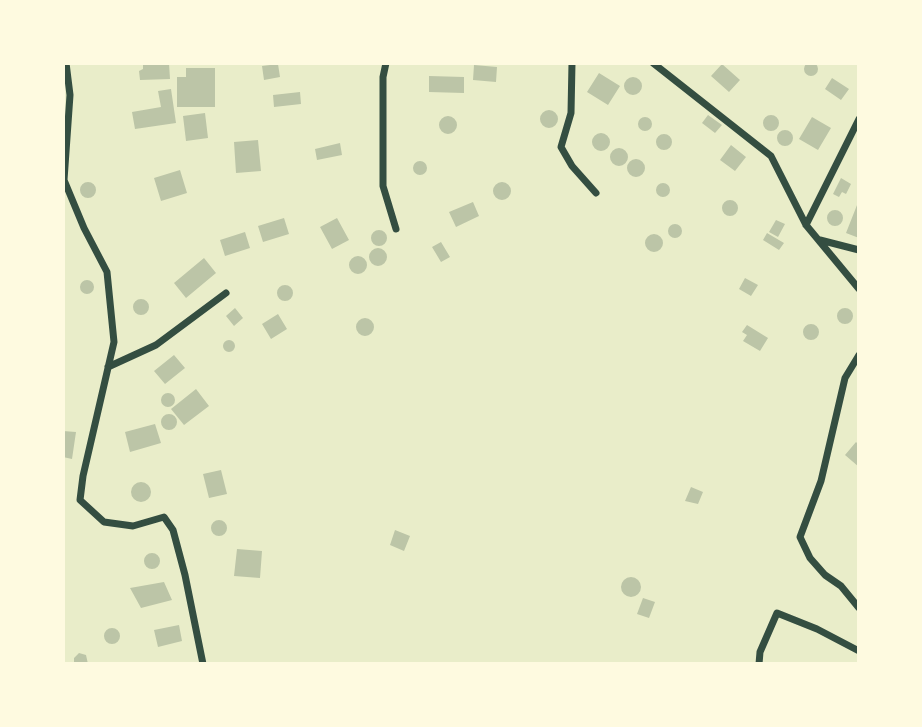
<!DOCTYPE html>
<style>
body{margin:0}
#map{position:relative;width:922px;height:727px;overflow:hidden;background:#e9edc9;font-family:Karla,sans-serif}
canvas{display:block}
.frame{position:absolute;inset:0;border:65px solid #fefae0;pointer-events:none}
</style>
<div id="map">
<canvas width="922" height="727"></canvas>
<div class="frame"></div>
</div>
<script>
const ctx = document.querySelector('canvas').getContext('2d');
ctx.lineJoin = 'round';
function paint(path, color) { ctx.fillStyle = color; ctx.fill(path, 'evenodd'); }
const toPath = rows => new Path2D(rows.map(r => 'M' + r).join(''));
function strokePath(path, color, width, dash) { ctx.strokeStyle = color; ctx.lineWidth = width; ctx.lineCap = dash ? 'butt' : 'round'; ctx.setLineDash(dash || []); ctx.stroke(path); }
paint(toPath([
 '804 69a7 7 0 1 1 14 0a7 7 0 1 1-14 0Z',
 [143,63,169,63,170,79,140,80,139,71,143,69],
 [278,64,280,77,264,80,262,66],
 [722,64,740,80,729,92,711,76],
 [474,65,497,67,496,82,473,80],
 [186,68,215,68,215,107,177,107,177,77,186,77],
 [599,73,620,86,608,105,587,92],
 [429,76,464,77,464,93,429,92],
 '624 86a9 9 0 1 1 18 0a9 9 0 1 1-18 0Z',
 [832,78,849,89,841,100,825,89],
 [171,89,176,123,135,129,132,112,161,107,158,91],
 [300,92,301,104,274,107,273,95],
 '540 119a9 9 0 1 1 18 0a9 9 0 1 1-18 0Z',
 [205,113,208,138,186,141,183,116],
 '763 123a8 8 0 1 1 16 0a8 8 0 1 1-16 0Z',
 [708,115,722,125,715,133,702,123],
 '439 125a9 9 0 1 1 18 0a9 9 0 1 1-18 0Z',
 '638 124a7 7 0 1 1 14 0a7 7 0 1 1-14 0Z',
 [812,117,831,128,818,150,799,139],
 '777 138a8 8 0 1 1 16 0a8 8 0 1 1-16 0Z',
 '592 142a9 9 0 1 1 18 0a9 9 0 1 1-18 0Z',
 '656 142a8 8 0 1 1 16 0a8 8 0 1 1-16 0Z',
 [258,140,261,171,236,173,234,142],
 [340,143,342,155,317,160,315,149],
 [731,145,746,157,735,171,720,160],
 '610 157a9 9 0 1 1 18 0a9 9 0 1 1-18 0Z',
 '627 168a9 9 0 1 1 18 0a9 9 0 1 1-18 0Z',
 '413 168a7 7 0 1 1 14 0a7 7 0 1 1-14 0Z',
 [180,170,187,193,161,201,154,178],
 [841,178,851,184,846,194,842,192,839,197,833,194],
 '493 191a9 9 0 1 1 18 0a9 9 0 1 1-18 0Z',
 '80 190a8 8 0 1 1 16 0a8 8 0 1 1-16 0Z',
 '656 190a7 7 0 1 1 14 0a7 7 0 1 1-14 0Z',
 '722 208a8 8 0 1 1 16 0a8 8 0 1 1-16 0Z',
 [859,200,859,238,846,233],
 [473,202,479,216,456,227,449,212],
 '827 218a8 8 0 1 1 16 0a8 8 0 1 1-16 0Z',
 [284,218,289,234,263,242,258,226],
 [337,218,349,240,332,249,320,227],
 [776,220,785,224,778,237,769,232],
 '668 231a7 7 0 1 1 14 0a7 7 0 1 1-14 0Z',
 '371 238a8 8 0 1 1 16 0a8 8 0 1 1-16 0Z',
 [245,232,250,248,225,256,220,240],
 [767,233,784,243,779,250,763,240],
 '645 243a9 9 0 1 1 18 0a9 9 0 1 1-18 0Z',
 [441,242,450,257,441,262,432,247],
 '369 257a9 9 0 1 1 18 0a9 9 0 1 1-18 0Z',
 '349 265a9 9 0 1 1 18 0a9 9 0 1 1-18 0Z',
 [204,258,216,273,186,298,174,283],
 [745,278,758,285,751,296,739,289],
 '80 287a7 7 0 1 1 14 0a7 7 0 1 1-14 0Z',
 '277 293a8 8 0 1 1 16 0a8 8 0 1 1-16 0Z',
 '133 307a8 8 0 1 1 16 0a8 8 0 1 1-16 0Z',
 '837 316a8 8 0 1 1 16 0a8 8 0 1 1-16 0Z',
 [235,308,243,318,234,326,226,316],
 [278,314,287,329,271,339,262,324],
 '356 327a9 9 0 1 1 18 0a9 9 0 1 1-18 0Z',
 '803 332a8 8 0 1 1 16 0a8 8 0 1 1-16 0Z',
 [747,325,768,338,760,351,743,341,747,335,742,332],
 '223 346a6 6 0 1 1 12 0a6 6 0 1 1-12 0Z',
 [174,355,185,368,165,384,154,371],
 [196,389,209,406,184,425,171,409],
 '161 400a7 7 0 1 1 14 0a7 7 0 1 1-14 0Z',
 '161 422a8 8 0 1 1 16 0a8 8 0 1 1-16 0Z',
 [155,424,161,443,130,452,125,432],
 [63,431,76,432,72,459,63,457],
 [856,442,859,445,859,467,845,455],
 [221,470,227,494,209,498,203,474],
 '131 492a10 10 0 1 1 20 0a10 10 0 1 1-20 0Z',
 [691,487,703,492,698,504,685,501],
 '211 528a8 8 0 1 1 16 0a8 8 0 1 1-16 0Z',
 [395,530,410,536,404,551,390,545],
 [237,549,262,551,260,578,234,576],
 '144 561a8 8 0 1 1 16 0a8 8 0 1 1-16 0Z',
 '621 587a10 10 0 1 1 20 0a10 10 0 1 1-20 0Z',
 [164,582,172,600,141,608,130,588],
 [643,598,655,602,649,618,637,614],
 [179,625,182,641,158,647,154,630],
 '104 636a8 8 0 1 1 16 0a8 8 0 1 1-16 0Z',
 [79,653,86,655,88,664,74,664,74,658]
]), '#bcc5a7');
strokePath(toPath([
 [66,63,70,95,64,180,84,228,107,272,114,342,83,476,80,500,104,522,133,526,164,517,173,530,185,575,203,664],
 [386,63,383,77,383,186,396,229],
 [572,63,571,113,561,147,572,166,596,193],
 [653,63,771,156,806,225,859,289],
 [806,225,859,119],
 [820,240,859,250],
 [859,355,845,378,821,481,800,537,810,558,825,575,841,586,859,608],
 [108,367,156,345,226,293],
 [759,664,760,652,777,613,817,629,859,651]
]), '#344e41', 7);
</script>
